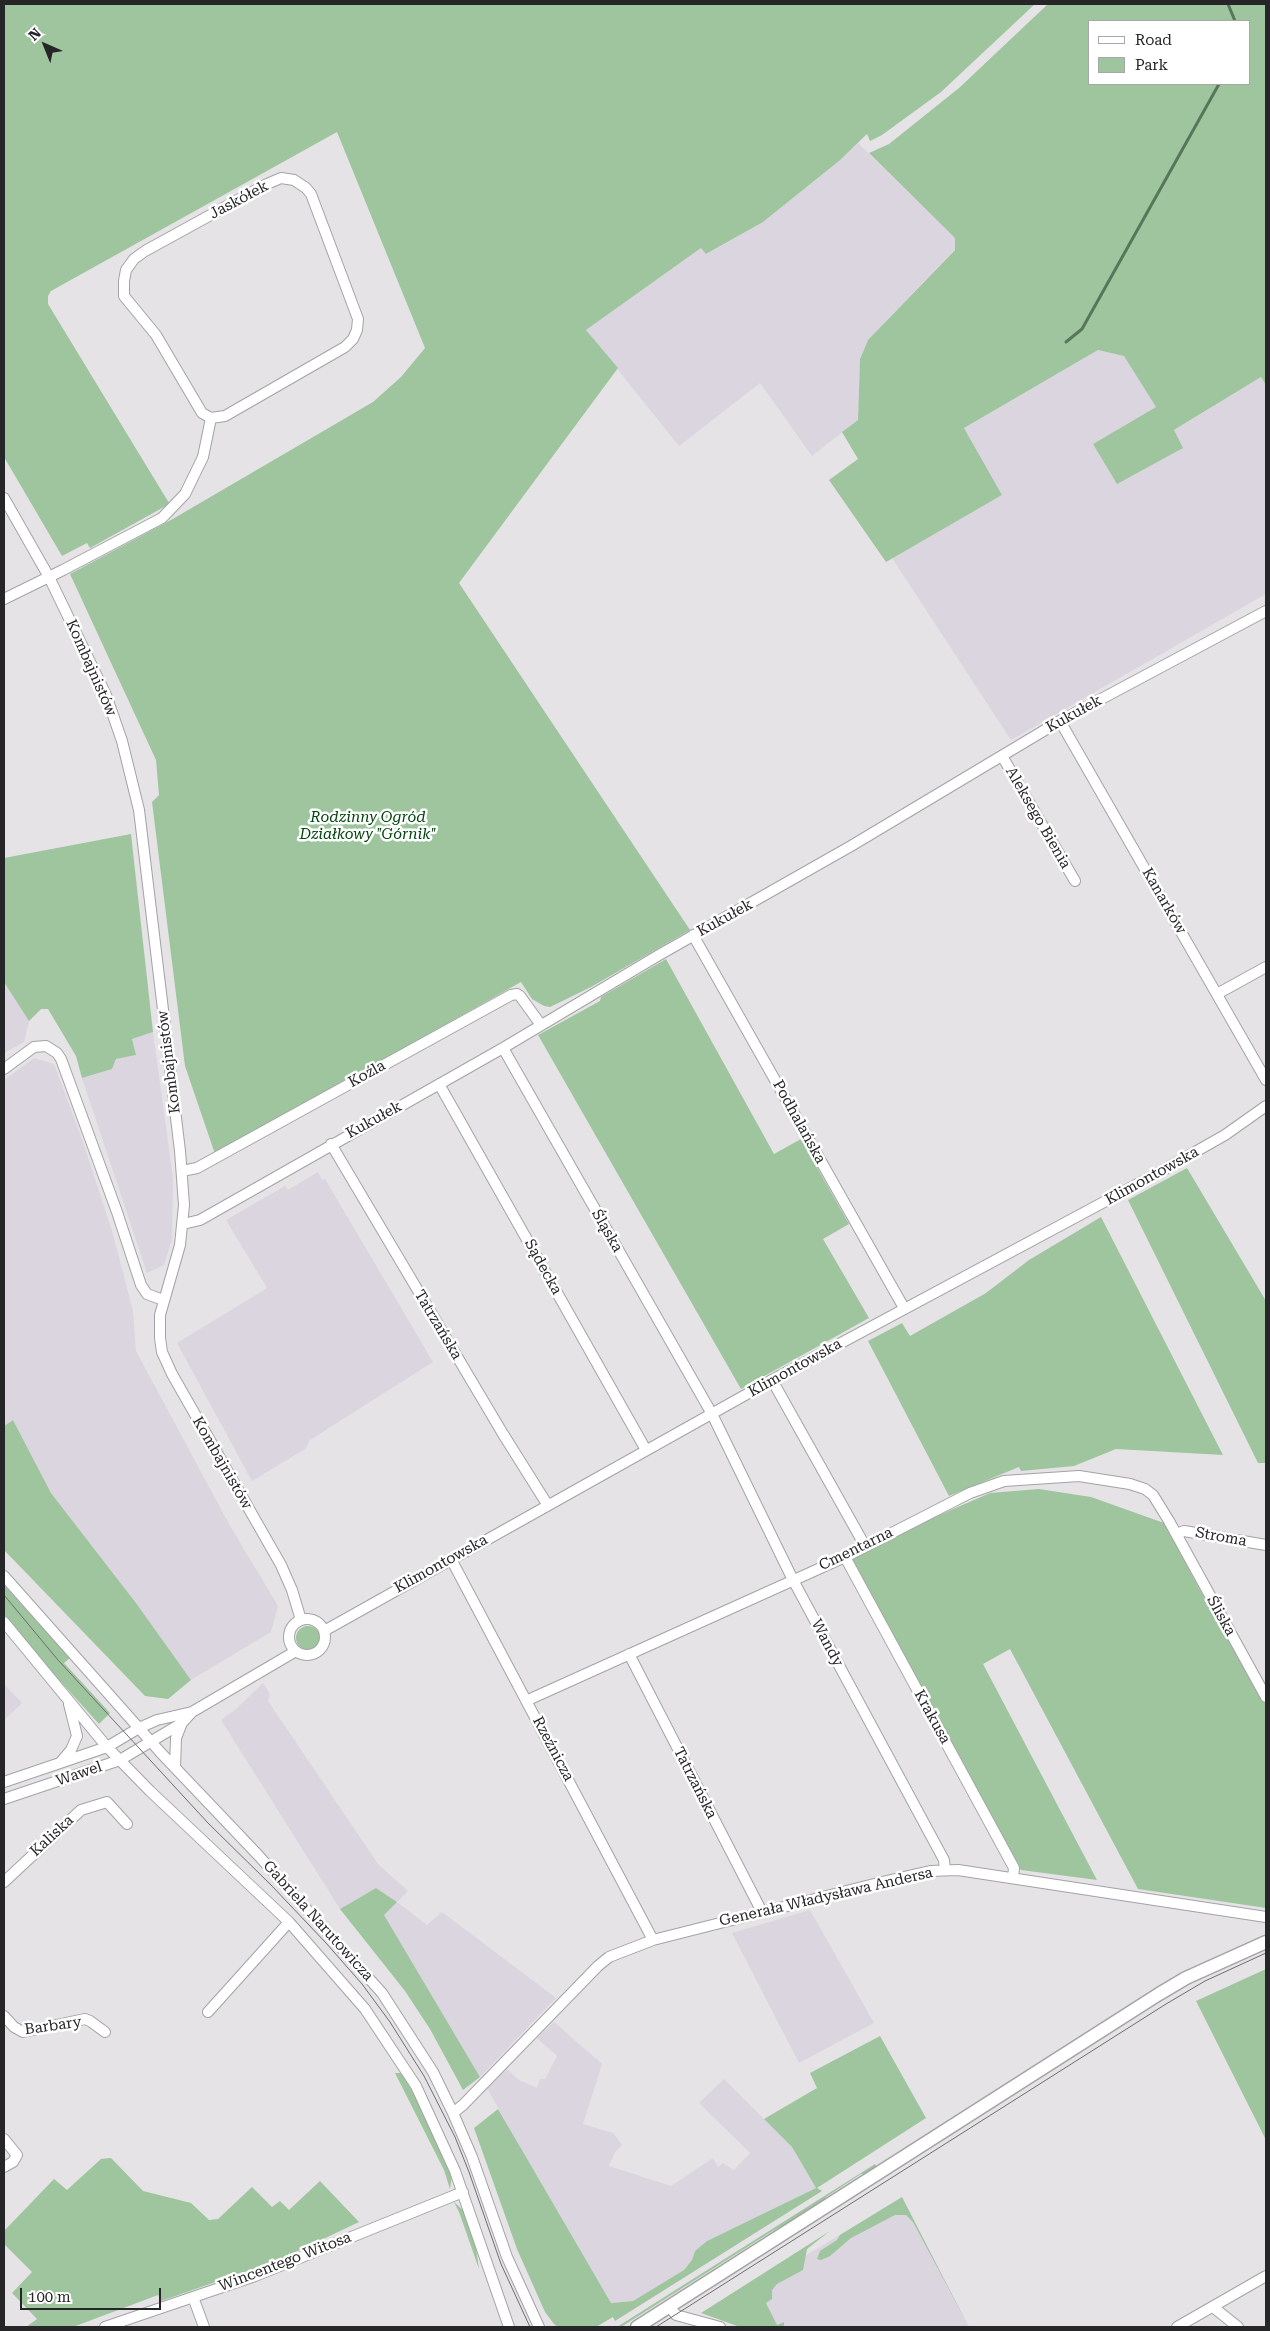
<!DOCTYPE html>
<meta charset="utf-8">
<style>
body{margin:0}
#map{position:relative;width:1270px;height:2331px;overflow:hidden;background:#e5e3e6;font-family:"Roboto Serif",serif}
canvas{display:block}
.frame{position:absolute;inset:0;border:5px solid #262527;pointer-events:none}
.legend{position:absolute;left:1088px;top:20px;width:162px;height:65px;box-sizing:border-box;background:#fff;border:1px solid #a8a8a9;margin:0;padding:6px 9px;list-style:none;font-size:15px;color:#262527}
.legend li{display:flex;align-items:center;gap:10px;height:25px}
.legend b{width:25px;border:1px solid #a8a8a9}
.north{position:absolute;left:20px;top:20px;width:50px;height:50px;-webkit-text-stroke:4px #fff;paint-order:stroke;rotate:316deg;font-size:14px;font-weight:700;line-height:20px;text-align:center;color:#262527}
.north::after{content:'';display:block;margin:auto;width:18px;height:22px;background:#262527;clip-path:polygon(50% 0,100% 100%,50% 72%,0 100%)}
.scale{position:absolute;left:20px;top:2288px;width:141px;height:22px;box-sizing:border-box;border:2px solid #262527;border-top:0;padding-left:6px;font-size:15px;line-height:18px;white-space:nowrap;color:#262527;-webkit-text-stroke:4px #fff;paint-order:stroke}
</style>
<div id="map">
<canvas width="1270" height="2331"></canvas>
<div class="frame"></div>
<ul class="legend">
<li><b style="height:6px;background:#fff"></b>Road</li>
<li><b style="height:14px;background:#9fc59f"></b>Park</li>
</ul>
<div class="north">N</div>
<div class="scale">100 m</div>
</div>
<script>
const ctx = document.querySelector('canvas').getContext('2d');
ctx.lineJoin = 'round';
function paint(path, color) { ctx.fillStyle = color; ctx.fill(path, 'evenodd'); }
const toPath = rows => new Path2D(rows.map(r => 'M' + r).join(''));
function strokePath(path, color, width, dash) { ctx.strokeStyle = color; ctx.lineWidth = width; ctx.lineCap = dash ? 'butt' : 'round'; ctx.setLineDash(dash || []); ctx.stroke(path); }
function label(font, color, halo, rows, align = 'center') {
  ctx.font = font + ' "Roboto Serif",serif'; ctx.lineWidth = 5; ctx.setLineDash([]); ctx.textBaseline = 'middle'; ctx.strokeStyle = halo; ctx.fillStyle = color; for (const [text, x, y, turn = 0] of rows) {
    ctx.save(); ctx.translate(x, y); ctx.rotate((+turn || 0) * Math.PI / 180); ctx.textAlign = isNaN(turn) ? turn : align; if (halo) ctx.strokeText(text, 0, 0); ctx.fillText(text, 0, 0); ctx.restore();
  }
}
paint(toPath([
 [858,143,955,238,955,249,868,340,860,359,858,420,812,456,760,383,679,446,586,330,701,248,707,254,763,222,839,161],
 [1098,350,1124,355,1156,407,1093,444,1183,448,1173,431,1261,377,1266,385,1266,594,1011,740,892,558,1002,495,964,428],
 [4,975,6,984,29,1021,24,1042,4,1053],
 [153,1032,173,1178,172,1239,164,1265,147,1273,82,1078,112,1069,116,1059,136,1055,132,1039],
 [34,1058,54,1064,82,1139,112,1231,133,1311,136,1351,229,1524,278,1606,271,1632,191,1680,136,1603,51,1493,13,1420,4,1426,4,1080],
 [318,1172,322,1180,325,1179,433,1362,310,1440,305,1449,252,1481,177,1343,267,1288,226,1220,285,1186,288,1190],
 [263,1683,270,1694,268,1701,378,1864,408,1891,397,1902,427,1925,442,1912,556,1998,480,2077,383,1914,397,1902,376,1888,340,1909,221,1720,237,1708],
 [4,1684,22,1703,4,1720],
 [810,1910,874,2023,799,2063,732,1933],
 [554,2022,602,2064,583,2124,613,2133,622,2145,615,2152,609,2166,671,2186,713,2158,718,2167,723,2163,734,2170,750,2153,699,2103,724,2079,792,2147,816,2188,707,2241,695,2251,692,2260,684,2270,633,2301,611,2303,545,2193,487,2088,507,2069,519,2080,537,2088,540,2079,545,2079,557,2056,537,2038],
 [902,2197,969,2327,747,2327,772,2273,800,2259]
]), '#dbd5df');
paint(toPath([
 [4,4,1035,4,941,92,882,135,870,141,867,134,839,161,763,222,706,254,701,248,586,330,618,368,459,583,690,930,591,987,550,1007,544,1006,532,999,521,982,215,1154,185,1066,152,802,159,795,156,760,70,574,171,520,373,402,401,377,425,348,337,132,51,291,48,296,48,304,169,503,164,507,90,548,87,543,62,556,4,457],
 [1048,4,1266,4,1266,385,1261,377,1174,430,1183,448,1117,484,1093,444,1156,407,1124,356,1098,350,964,428,1002,495,886,562,829,480,858,459,842,432,858,420,860,359,868,340,955,250,955,238,869,153,889,144,959,88],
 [1089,21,1249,21,1249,84,1089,84],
 [131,834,153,1032,132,1039,136,1055,116,1059,112,1069,82,1078,76,1056,48,1009,41,1009,29,1021,4,982,4,858],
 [666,959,774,1154,801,1139,849,1224,823,1239,869,1318,741,1389,538,1035,600,1001,601,997],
 [1187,1168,1266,1301,1266,1463,1258,1463,1128,1200],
 [1101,1217,1223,1455,1116,1449,1074,1466,1021,1471,1019,1467,949,1496,868,1341,902,1323,910,1336,986,1293,1029,1260],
 [13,1420,51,1493,136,1603,191,1680,168,1699,145,1696,4,1550,4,1426],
 [1039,1489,1091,1497,1164,1523,1226,1638,1233,1643,1266,1703,1266,1908,1138,1889,1010,1649,983,1664,1097,1880,1021,1870,935,1718,852,1559,928,1520,990,1493],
 [4,1585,70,1658,64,1663,110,1713,99,1724,25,1642,4,1614],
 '296 1638a12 12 0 1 1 24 0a12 12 0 1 1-24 0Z',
 [376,1888,397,1902,384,1915,480,2077,463,2090,430,2029,405,1991,340,1909],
 [1266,1969,1266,2140,1196,2001],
 [880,2036,926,2118,817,2188,822,2191,615,2321,613,2317,596,2327,558,2327,554,2324,545,2312,517,2249,474,2128,498,2109,611,2303,633,2301,684,2270,692,2260,695,2251,707,2241,816,2188,792,2147,764,2119,817,2088,810,2073],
 [395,2073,400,2073,404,2077,419,2104,452,2176,450,2189,444,2170],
 [111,2158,143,2191,191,2203,209,2220,218,2219,252,2187,272,2207,280,2201,289,2210,320,2181,359,2222,279,2260,161,2301,158,2295,73,2327,26,2327,37,2319,12,2293,32,2272,4,2244,4,2231,54,2179,67,2190,101,2159],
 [875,2164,877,2167,869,2174,861,2174,826,2197,822,2204,771,2232,621,2327,617,2327],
 [902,2197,944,2279,969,2327,913,2222,906,2215,895,2215,851,2238,830,2256,821,2260,817,2259,820,2251,837,2240,840,2235],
 [454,2202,463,2210,476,2248,479,2269,459,2212],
 [830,2231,807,2249,803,2270,777,2284,772,2290,772,2299,766,2303,777,2325,784,2322,784,2327,740,2327,701,2313]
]), '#9fc59f');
strokePath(toPath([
 [1228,4,1235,21],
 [1066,342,1082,329,1219,84]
]), '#587659', 3);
const minor = toPath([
 [4,498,49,577,106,695,122,741,139,810,180,1151,184,1205,180,1245,160,1315,160,1338,162,1352,172,1374,281,1565,292,1590,301,1620],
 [4,599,63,570,162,518,185,494,203,457,211,418,202,413,156,335,124,296,124,281,126,270,134,259,145,251,267,184,281,178,294,180,306,188,311,194,358,319,357,330,353,339,345,347,225,416,211,418],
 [1060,721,1266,1080],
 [1002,756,1075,881],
 [693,935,904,1308],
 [1217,994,1266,967],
 [503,1048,712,1414,793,1580,944,1860,945,1870],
 [4,1069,34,1047,46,1046,57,1053,61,1059,117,1212,141,1285,147,1294,163,1300],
 [439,1084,646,1450],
 [331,1144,503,1434,547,1504],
 [182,1171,197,1168,511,995,517,994,520,996,541,1025],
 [183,1224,200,1220,503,1048,659,955,851,846,1060,721,1266,611],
 [772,1380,865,1546],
 [1176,1534,1184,1531,1266,1545],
 [845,1557,1014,1868,1013,1878],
 [451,1559,653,1940],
 [4,1576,161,1753,258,1855,382,1993,433,2072,453,2113,472,2157,507,2257,539,2327],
 '289 1637a18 18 0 1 1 36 0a18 18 0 1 1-36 0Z',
 [4,1622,107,1747,150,1791,289,1922,365,2009,416,2086,455,2171,509,2327],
 [324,1631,772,1380,1158,1173,1225,1135,1266,1106],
 [629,1654,762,1912],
 [528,1700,845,1557,970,1493,1004,1481,1079,1476,1130,1484,1145,1489,1153,1495,1169,1521,1266,1697],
 [60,1763,71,1750,77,1736,69,1704],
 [175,1768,176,1738,182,1723],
 [4,1782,107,1747,139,1728,157,1720,192,1712,296,1651],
 [4,1799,120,1760,182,1723,192,1712],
 [4,1882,81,1810,107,1802,127,1824],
 [208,2012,289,1922],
 [4,2016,14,2027,23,2032,85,2019,90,2021,105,2032],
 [453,2113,463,2105,598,1966,609,1957,653,1940,882,1882,930,1871,958,1870,1266,1917],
 [4,2139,17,2155,13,2162,4,2167],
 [193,2297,204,2327],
 [669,2306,676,2315,720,2327],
 [1213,2307,1238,2327],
 [105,2327,255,2276,463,2192],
 [1177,2327,1266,2276]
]);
const major = toPath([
 [637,2327,1159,1994,1186,1978,1266,1942]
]);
strokePath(minor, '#a4a2a6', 12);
strokePath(major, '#a4a2a6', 15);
strokePath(minor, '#fff', 10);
strokePath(major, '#fff', 12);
strokePath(toPath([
 [4,1595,58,1660,208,1823,271,1885,326,1943,362,1984,390,2022,424,2076,455,2137,469,2172,501,2264,530,2327],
 [656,2327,1166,2004,1205,1981,1266,1953]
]), '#6f6d70', 1);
label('15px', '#262527', '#fff', [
 ["Jaskółek",239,200,-28],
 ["Kombajnistów",91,668,66],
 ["Kukułek",1074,714,-29],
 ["Aleksego Bienia",1038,818,60],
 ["Kanarków",1164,901,60],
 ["Kukułek",725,918,-29],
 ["Kombajnistów",169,1062,-97],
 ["Koźla",367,1074,-29],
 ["Kukułek",374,1120,-29],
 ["Podhalańska",799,1122,61],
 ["Klimontowska",1152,1176,-29],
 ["Śląska",607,1231,60],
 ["Sądecka",543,1267,61],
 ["Tatrzańska",438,1325,59],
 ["Klimontowska",795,1368,-29],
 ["Kombajnistów",222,1463,60],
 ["Stroma",1221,1537,10],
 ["Cmentarna",856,1549,-26],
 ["Klimontowska",441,1564,-29],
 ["Śliska",1221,1616,61],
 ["Wandy",827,1643,62],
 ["Krakusa",932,1717,61],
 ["Rzeźnicza",553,1749,62],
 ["Wawel",79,1774,-19],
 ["Tatrzańska",695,1783,63],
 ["Kaliska",52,1836,-43],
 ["Generała Władysława Andersa",826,1897,-13],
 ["Gabriela Narutowicza",318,1921,48],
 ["Barbary",53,2026,-8],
 ["Wincentego Witosa",285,2262,-21]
]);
label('italic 15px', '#00450b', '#fff', [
 ["Rodzinny Ogród",368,818],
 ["Działkowy \"Górnik\"",368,835]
]);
</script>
